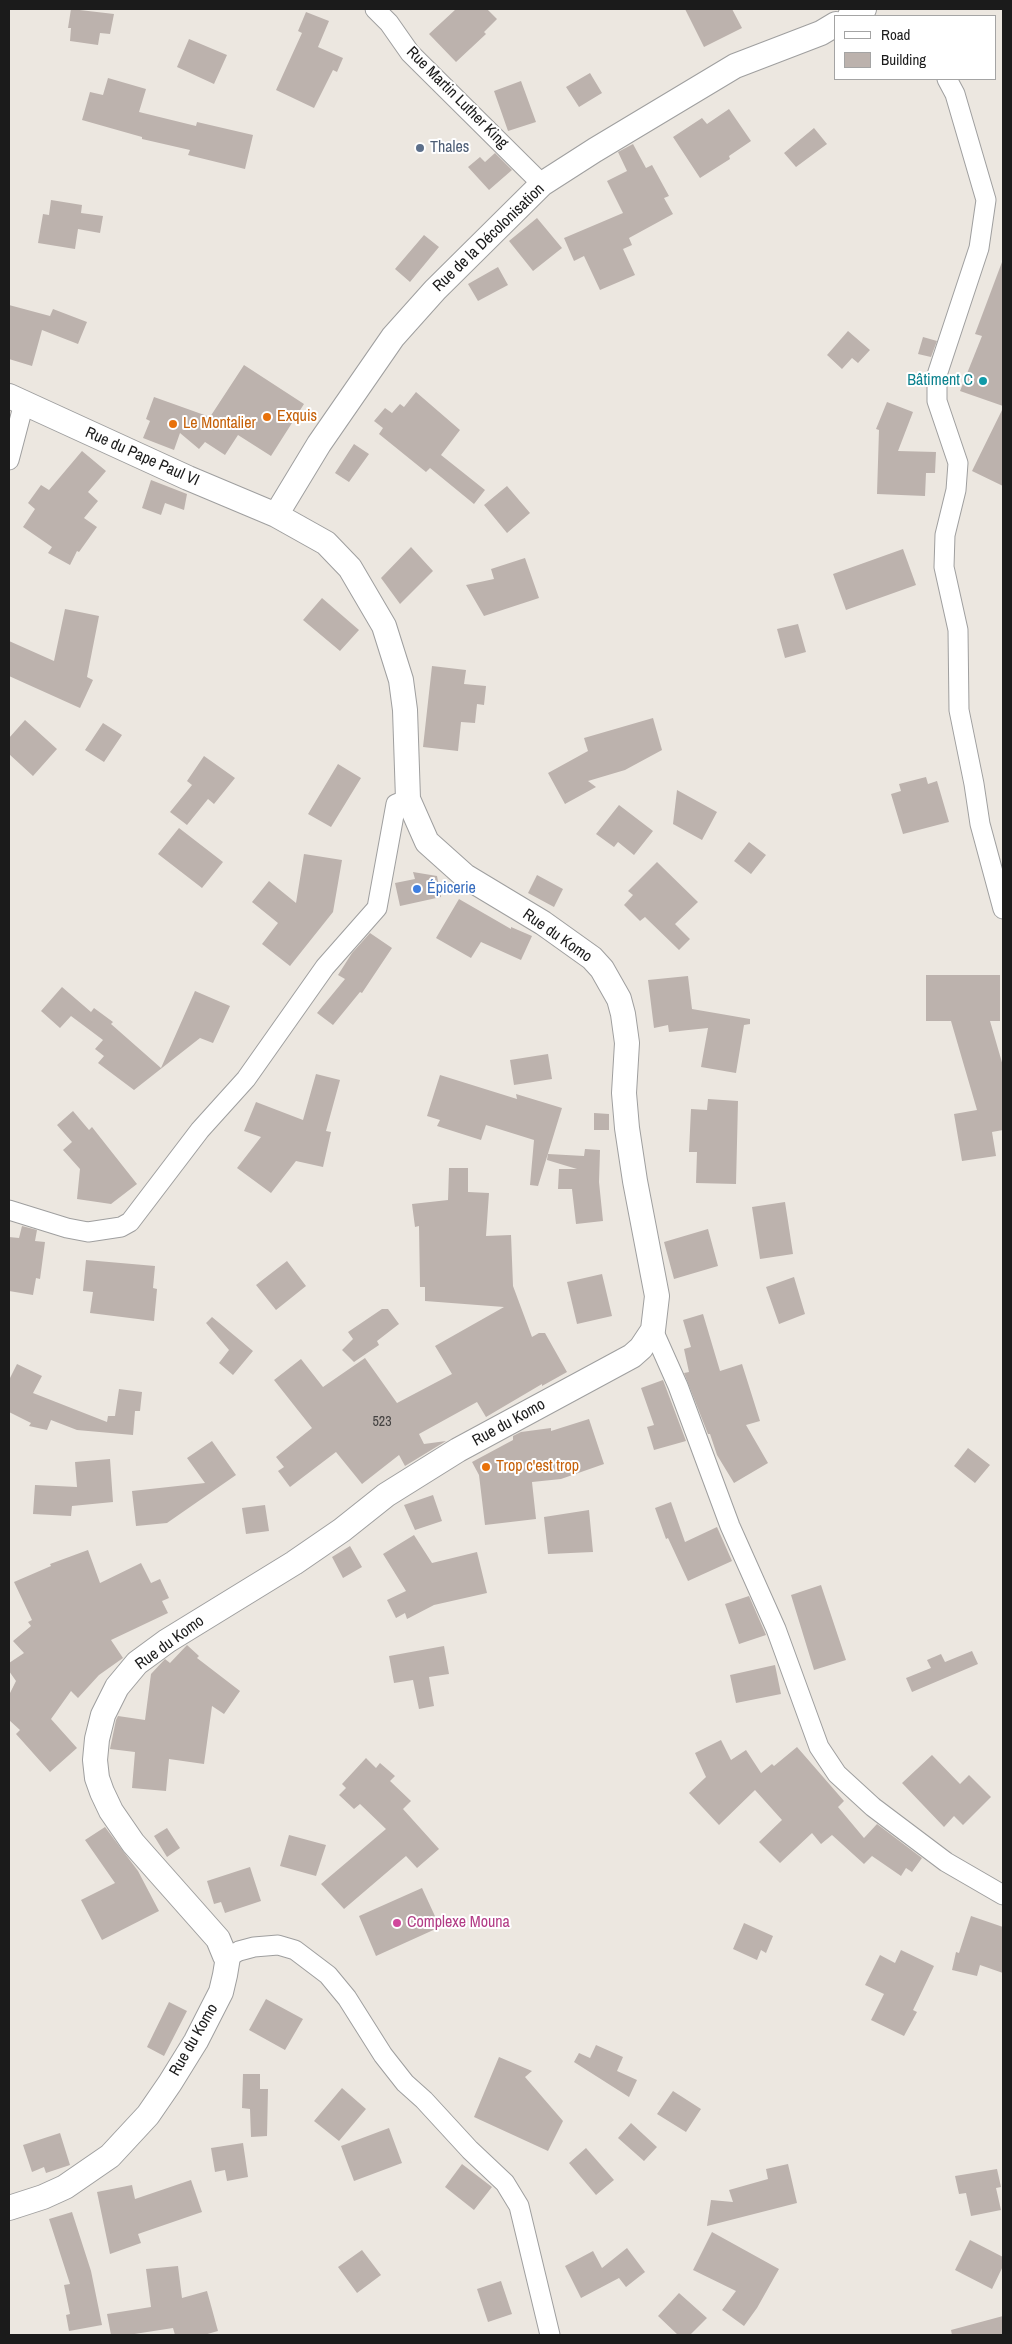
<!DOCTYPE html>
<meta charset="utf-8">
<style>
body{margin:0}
#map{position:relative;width:1012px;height:2344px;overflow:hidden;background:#ece7e0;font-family:"Archivo Narrow",sans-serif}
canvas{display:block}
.frame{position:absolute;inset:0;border:10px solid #1b1b1b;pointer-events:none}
.legend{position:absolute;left:834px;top:15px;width:162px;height:65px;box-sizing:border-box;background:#fff;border:1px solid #a4a4a4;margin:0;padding:6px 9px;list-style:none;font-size:15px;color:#1b1b1b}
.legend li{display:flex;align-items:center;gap:10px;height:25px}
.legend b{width:25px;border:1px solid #a4a4a4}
</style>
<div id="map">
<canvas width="1012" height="2344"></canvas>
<div class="frame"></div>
<ul class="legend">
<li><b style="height:6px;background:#fff"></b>Road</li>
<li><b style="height:14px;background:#bcb2ad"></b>Building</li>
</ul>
</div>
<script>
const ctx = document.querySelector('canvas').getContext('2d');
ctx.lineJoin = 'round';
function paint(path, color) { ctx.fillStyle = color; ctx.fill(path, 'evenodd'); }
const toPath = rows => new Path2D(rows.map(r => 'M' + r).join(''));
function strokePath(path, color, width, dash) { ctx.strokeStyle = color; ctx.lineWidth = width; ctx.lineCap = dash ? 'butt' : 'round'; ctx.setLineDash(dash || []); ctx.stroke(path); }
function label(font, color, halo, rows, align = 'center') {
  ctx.font = font + ' "Archivo Narrow",sans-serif'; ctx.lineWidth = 4; ctx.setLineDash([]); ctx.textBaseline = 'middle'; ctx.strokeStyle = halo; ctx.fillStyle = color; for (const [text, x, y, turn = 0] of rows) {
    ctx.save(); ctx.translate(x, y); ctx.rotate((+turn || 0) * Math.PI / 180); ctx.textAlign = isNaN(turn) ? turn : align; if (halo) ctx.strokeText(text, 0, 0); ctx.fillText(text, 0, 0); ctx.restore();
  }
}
paint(toPath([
 [71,9,114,14,110,34,100,33,98,45,70,41,71,28,68,28],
 [456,9,487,9,497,19,484,32,486,34,456,62,429,34],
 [685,9,732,9,742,28,704,47],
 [306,12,329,21,318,47,343,58,337,72,333,70,314,108,276,90,302,33,298,31],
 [189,39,227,55,214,84,177,67],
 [590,73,602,93,579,107,566,87],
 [108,78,146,89,139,112,196,126,197,122,253,135,245,169,188,155,190,150,142,139,142,137,82,120,90,92,103,95],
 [521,81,536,122,508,131,494,91],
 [729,109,751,141,729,156,730,159,700,178,673,137,702,118,707,124],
 [814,128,827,144,796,167,784,153],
 [633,144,646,168,652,165,669,196,664,198,673,214,629,238,632,245,623,249,635,275,600,290,584,256,574,261,564,238,623,213,607,181,627,171,618,152],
 [495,153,512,170,489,190,468,167,480,157,485,162],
 [51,200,82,205,81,213,103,216,100,233,78,229,75,249,38,243,43,214,49,215],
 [537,218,562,248,533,271,509,241],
 [424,235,439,247,410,282,395,269],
 [1002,262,1003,263,1003,406,960,391,982,336,975,334],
 [498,267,508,285,478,301,468,284],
 [9,305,50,316,53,309,87,322,78,344,42,330,32,366,9,359],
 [848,331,870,350,858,363,852,358,842,369,827,355],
 [923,337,937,341,931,357,918,354],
 [244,365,304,404,271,456,238,435,225,455,205,442,199,449,180,433,174,450,143,438,150,421,146,419,154,397,210,417],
 [416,392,460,430,441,455,485,490,474,504,430,468,426,472,379,434,383,428,374,421,385,408,392,413,400,404,404,407],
 [887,402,913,412,898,451,936,452,935,473,926,473,925,496,877,494,879,430,876,429],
 [1003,408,1003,486,972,471],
 [354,444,369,454,349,482,335,473],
 [82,451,106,471,88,492,98,501,84,518,97,527,79,552,77,551,70,565,48,553,52,547,23,527,35,509,28,503,41,485,49,490],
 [151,480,187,494,184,510,165,503,161,515,142,508],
 [507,486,530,513,507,533,484,505],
 [411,547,433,571,400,604,381,578],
 [903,549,916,585,846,610,833,574],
 [525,558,539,598,484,616,466,585,494,579,491,569],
 [322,598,359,630,340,651,303,620],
 [65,609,99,616,87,677,93,680,80,708,9,676,9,641,54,661],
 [798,624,806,652,785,658,777,629],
 [432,666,466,670,464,684,486,686,484,705,477,704,475,723,461,722,458,751,423,747],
 [653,718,662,750,625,770,588,781,596,787,565,804,548,773,588,751,584,738],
 [25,720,57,749,33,776,9,754,9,738],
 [103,723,122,735,104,762,85,750],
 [204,756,235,778,214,804,208,799,187,825,170,812,192,785,187,781],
 [338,764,361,778,331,827,308,814],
 [926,777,928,784,937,781,949,822,903,834,891,794,901,791,899,784],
 [677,790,717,812,702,840,673,824],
 [619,805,653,831,634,855,618,842,614,847,596,834],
 [179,828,223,862,202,888,158,854],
 [749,842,766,855,751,874,734,861],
 [304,854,342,860,333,912,290,966,262,944,278,923,252,902,269,881,296,903],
 [657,862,698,902,675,924,690,939,679,950,645,917,640,921,624,905,633,895,628,891],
 [413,872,437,876,441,897,400,906,395,883,415,879],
 [537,875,563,889,554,907,528,893],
 [459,899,511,929,511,927,532,936,521,960,481,942,471,958,436,938],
 [370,933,392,948,362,993,360,992,333,1025,317,1013,345,979,338,975,352,953],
 [926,975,1000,975,1000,1021,990,1021,1003,1066,1003,1130,992,1132,996,1156,962,1161,954,1114,977,1110,951,1021,926,1021],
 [688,976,692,1009,750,1019,750,1024,744,1025,736,1073,701,1067,708,1028,669,1032,668,1025,654,1028,648,980],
 [62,987,91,1012,94,1008,113,1022,111,1024,161,1068,195,991,230,1006,213,1043,200,1038,134,1090,98,1063,104,1056,95,1049,103,1040,71,1016,60,1028,41,1011],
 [548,1054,552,1079,514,1085,510,1060],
 [316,1074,340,1080,326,1131,331,1132,323,1167,296,1161,271,1193,237,1168,261,1137,244,1131,256,1102,303,1120],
 [440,1075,517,1099,516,1094,562,1108,538,1186,530,1185,534,1140,486,1125,481,1140,437,1126,440,1120,427,1116],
 [708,1099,738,1101,736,1184,696,1183,697,1152,689,1152,691,1109,707,1110],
 [73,1111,89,1130,92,1127,137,1184,111,1204,77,1199,80,1169,63,1150,72,1142,57,1125],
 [594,1113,609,1114,609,1130,594,1130],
 [585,1149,600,1150,599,1182,603,1221,576,1224,572,1189,558,1189,559,1169,577,1169,547,1160,548,1154,584,1156],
 [449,1168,468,1168,468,1192,489,1193,486,1236,511,1235,513,1286,532,1337,539,1333,545,1333,567,1372,542,1386,542,1384,486,1417,477,1402,419,1434,424,1444,446,1441,405,1466,399,1455,362,1484,336,1452,290,1487,278,1471,284,1467,276,1457,312,1428,274,1380,301,1359,323,1387,365,1358,397,1403,452,1374,435,1346,504,1307,425,1301,425,1287,420,1287,419,1226,415,1227,412,1204,448,1200],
 [785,1202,793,1254,760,1259,752,1207],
 [22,1226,37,1230,35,1241,45,1242,40,1279,36,1278,33,1295,9,1291,9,1237,19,1238],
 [708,1229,718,1266,674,1279,664,1242],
 [86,1260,155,1266,153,1288,157,1289,154,1321,90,1313,93,1292,83,1291],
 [287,1261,306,1286,276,1310,256,1285],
 [602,1274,612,1316,577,1324,567,1282],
 [794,1277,805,1314,779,1324,766,1287],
 [382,1309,388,1309,399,1324,377,1341,379,1345,354,1362,342,1350,353,1339,348,1332],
 [703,1314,720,1371,742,1364,760,1421,746,1425,768,1463,734,1483,717,1455,710,1434,708,1434,684,1373,689,1372,684,1349,691,1347,683,1320],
 [212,1317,253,1351,233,1375,219,1363,229,1350,206,1323],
 [17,1364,42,1376,33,1393,107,1422,108,1416,115,1416,119,1389,142,1392,140,1411,135,1411,133,1435,77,1430,51,1420,47,1430,29,1426,31,1423,9,1412,9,1380],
 [663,1380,686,1441,654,1450,647,1427,654,1425,641,1388],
 [589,1419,604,1464,561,1479,532,1482,536,1519,485,1525,479,1475,472,1462,513,1440,513,1436,521,1432,551,1428,551,1431],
 [212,1441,236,1475,167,1523,136,1526,132,1491,205,1483,187,1458],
 [968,1448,990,1465,975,1483,954,1466],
 [110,1459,113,1502,72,1506,71,1516,33,1514,35,1485,77,1487,75,1462],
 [433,1495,442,1521,415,1530,404,1505],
 [671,1502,685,1542,717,1527,732,1561,688,1581,668,1538,666,1539,655,1508],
 [265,1505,269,1531,246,1534,242,1508],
 [589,1510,593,1552,548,1554,544,1517],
 [414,1535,432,1563,477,1552,487,1593,434,1605,407,1619,405,1613,396,1618,387,1600,406,1591,383,1554],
 [350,1546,362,1567,343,1578,332,1557],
 [88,1550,100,1583,141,1563,151,1583,160,1579,169,1598,162,1601,168,1613,111,1640,123,1658,99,1675,78,1698,71,1691,51,1719,77,1748,50,1772,16,1734,20,1730,9,1720,9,1695,16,1681,9,1671,9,1663,24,1653,13,1641,31,1626,28,1622,32,1620,14,1582,51,1566,50,1564],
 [821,1585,846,1660,814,1670,791,1595],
 [749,1596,766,1635,739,1644,725,1604],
 [187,1645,199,1656,197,1658,240,1691,224,1714,212,1706,204,1764,169,1759,166,1791,132,1788,135,1752,110,1749,116,1720,118,1716,145,1720,151,1674,165,1659,170,1663],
 [444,1646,449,1674,429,1677,434,1706,419,1709,413,1680,394,1683,389,1656],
 [972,1651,978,1664,912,1692,906,1678,931,1668,927,1660,941,1654,945,1662],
 [775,1665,781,1694,736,1703,730,1675],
 [721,1740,731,1760,746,1750,761,1773,772,1764,774,1766,797,1747,844,1801,838,1807,864,1838,877,1824,922,1858,912,1872,906,1868,901,1876,872,1856,864,1864,832,1835,821,1844,812,1833,780,1863,759,1842,782,1820,755,1790,719,1825,689,1793,706,1777,695,1753],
 [932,1755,960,1784,969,1775,991,1797,963,1825,954,1816,944,1827,902,1783],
 [366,1758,376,1768,380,1763,395,1776,390,1781,411,1801,403,1809,439,1849,417,1868,406,1856,344,1909,321,1884,386,1829,360,1804,354,1809,339,1795,346,1788,342,1784],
 [105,1827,138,1871,159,1911,102,1940,81,1900,115,1883,85,1840],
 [167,1828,180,1848,167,1857,154,1836],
 [289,1835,326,1845,316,1876,280,1866],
 [250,1867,261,1901,225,1913,221,1902,214,1904,207,1881],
 [422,1888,440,1927,376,1956,359,1916],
 [971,1916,1003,1927,1003,1973,980,1965,977,1976,952,1970,956,1952,959,1953],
 [744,1923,773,1936,766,1953,761,1950,757,1960,733,1949],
 [901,1950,934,1966,913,2010,917,2012,904,2036,871,2020,884,1994,865,1985,880,1955,895,1963],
 [266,1999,303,2019,285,2050,249,2030],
 [169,2002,187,2011,164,2056,147,2047],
 [596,2045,623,2057,617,2071,637,2080,629,2097,574,2062,579,2053,590,2058],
 [499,2057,532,2071,525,2077,563,2121,548,2151,474,2117],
 [243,2074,260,2074,260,2089,268,2089,267,2136,251,2137,250,2109,242,2108],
 [342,2088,366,2109,339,2141,314,2121],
 [673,2091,701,2109,686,2132,657,2114],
 [631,2123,657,2147,644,2161,618,2138],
 [389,2128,402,2163,354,2181,341,2146],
 [60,2133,70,2165,46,2173,44,2167,32,2172,23,2145],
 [243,2143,248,2177,227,2181,225,2170,215,2172,211,2148],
 [586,2148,614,2180,596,2195,569,2163],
 [462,2164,492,2187,474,2210,445,2187],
 [788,2164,797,2203,707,2226,711,2200,733,2202,729,2190,768,2179,766,2169],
 [997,2169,1001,2187,996,2188,1001,2210,971,2216,966,2193,959,2194,955,2176],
 [191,2180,202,2212,138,2234,141,2243,110,2254,97,2192,132,2185,135,2199],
 [72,2212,91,2271,102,2325,69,2331,66,2315,70,2314,64,2285,70,2284,49,2219],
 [712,2232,779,2269,757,2308,744,2326,722,2310,736,2291,693,2270],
 [970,2240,1003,2257,1003,2266,992,2289,955,2270],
 [627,2248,645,2272,626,2287,619,2278,581,2298,565,2266,593,2251,602,2268],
 [362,2250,381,2275,357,2293,338,2267],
 [178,2266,182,2298,207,2291,218,2331,204,2335,175,2335,173,2328,128,2335,111,2335,107,2314,151,2307,146,2269],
 [501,2281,512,2314,488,2322,477,2289],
 [679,2293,707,2318,690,2335,678,2335,658,2316],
 [1003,2316,1003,2335,952,2335,951,2330]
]), '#bcb2ad');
const minor = toPath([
 [375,9,389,23,410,53,542,184],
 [947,79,955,94,986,200,979,248,937,375,937,401,958,463,956,490,945,535,944,567,958,630,959,710,974,784,980,824,1003,909],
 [9,460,24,403],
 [9,1210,67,1228,88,1232,121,1227,130,1222,200,1130,246,1079,325,967,377,908,396,804,408,799],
 [653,1330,678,1386,730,1526,776,1629,819,1747,837,1774,873,1807,946,1862,1003,1895],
 [228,1957,239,1951,254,1947,278,1945,295,1950,328,1975,347,1998,383,2055,405,2083,424,2100,470,2150,505,2183,519,2206,550,2335]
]);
const tertiary = toPath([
 [850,16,864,9],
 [9,396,188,478,276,515,326,543,350,568,384,626,401,680,405,710,408,799,427,842,465,876,543,923,592,958,602,969,619,999,623,1014,627,1043,624,1093,627,1128,635,1181,657,1296,653,1330,641,1348,632,1356,458,1450,386,1495,342,1530,294,1563,167,1641,137,1663,117,1687,103,1715,97,1739,95,1760,97,1778,102,1792,111,1811,133,1843,218,1939,225,1956,228,1957,225,1975,221,1992,196,2041,170,2083,148,2115,110,2156,65,2187,43,2197,9,2208],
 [276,515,319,444,393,337,435,290,542,184,595,150,735,66,821,33,836,24]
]);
strokePath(minor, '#9f9f9f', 21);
strokePath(tertiary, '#9f9f9f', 26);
strokePath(minor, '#fff', 19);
strokePath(tertiary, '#fff', 24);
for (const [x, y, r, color] of [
 [420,148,5,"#5c6f8a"],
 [983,381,5,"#0f9aa8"],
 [267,417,5,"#e8710a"],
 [173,424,5,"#e8710a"],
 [417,889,5,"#3f7fe0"],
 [486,1467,5,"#e8710a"],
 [397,1923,5,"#d1479c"]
]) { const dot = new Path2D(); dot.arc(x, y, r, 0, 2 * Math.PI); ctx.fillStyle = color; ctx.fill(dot); strokePath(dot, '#fff', 2); }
label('14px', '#434140', null, [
 ["523",382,1422]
]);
label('16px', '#1b1b1b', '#fff', [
 ["Rue Martin Luther King",457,98,45],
 ["Rue de la Décolonisation",489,238,-44],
 ["Rue du Pape Paul VI",142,457,24],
 ["Rue du Komo",557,936,35],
 ["Rue du Komo",509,1423,-29],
 ["Rue du Komo",170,1643,-36],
 ["Rue du Komo",194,2040,-60]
]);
label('16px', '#4e5e75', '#fff', [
 ["Thales",430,148]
], 'left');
label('16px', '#0d838f', '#fff', [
 ["Bâtiment C",973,381]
], 'right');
label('16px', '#c56008', '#fff', [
 ["Exquis",277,417],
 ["Le Montalier",183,424],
 ["Trop c'est trop",496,1467]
], 'left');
label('16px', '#366cbe', '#fff', [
 ["Épicerie",427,889]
], 'left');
label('16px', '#b23c85', '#fff', [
 ["Complexe Mouna",407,1923]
], 'left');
</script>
